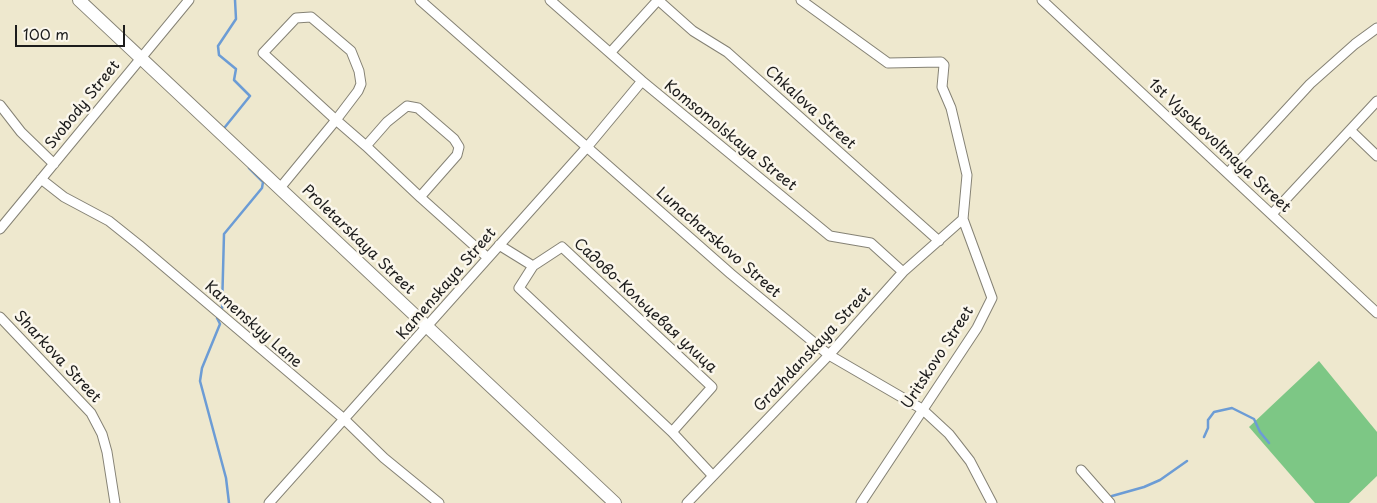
<!DOCTYPE html>
<meta charset="utf-8">
<style>
body{margin:0}
#map{position:relative;width:1377px;height:503px;overflow:hidden;background:#eee8ce;font-family:"Playpen Sans",sans-serif}
canvas{display:block}
.scale{position:absolute;left:15px;top:25px;width:110px;height:22px;box-sizing:border-box;border:2px solid #1c1c1c;border-top:0;padding-left:6px;font-size:15px;line-height:18px;white-space:nowrap;color:#1c1c1c;-webkit-text-stroke:4px #fbf7ec;paint-order:stroke}
</style>
<div id="map">
<canvas width="1377" height="503"></canvas>
<div class="scale">100 m</div>
</div>
<script>
const ctx = document.querySelector('canvas').getContext('2d');
ctx.lineJoin = 'round';
function paint(path, color) { ctx.fillStyle = color; ctx.fill(path, 'evenodd'); }
const toPath = rows => new Path2D(rows.map(r => 'M' + r).join(''));
function strokePath(path, color, width, dash) { ctx.strokeStyle = color; ctx.lineWidth = width; ctx.lineCap = dash ? 'butt' : 'round'; ctx.setLineDash(dash || []); ctx.stroke(path); }
function label(font, color, halo, rows, align = 'center') {
  ctx.font = font + ' "Playpen Sans",sans-serif'; ctx.lineWidth = 5; ctx.setLineDash([]); ctx.textBaseline = 'middle'; ctx.strokeStyle = halo; ctx.fillStyle = color; for (const [text, x, y, turn = 0] of rows) {
    ctx.save(); ctx.translate(x, y); ctx.rotate((+turn || 0) * Math.PI / 180); ctx.textAlign = isNaN(turn) ? turn : align; if (halo) ctx.strokeText(text, 0, 0); ctx.fillText(text, 0, 0); ctx.restore();
  }
}
paint(toPath([
 [1319,361,1377,432,1377,476,1349,503,1315,503,1249,427]
]), '#7dc785');
strokePath(toPath([
 [225,127,250,96,234,80,236,69,219,55,218,46,236,19,235,0],
 [222,309,224,234,262,188,263,182,249,168],
 [217,318,220,324,202,368,200,381,226,478,229,503],
 [1204,437,1208,428,1208,420,1214,412,1232,408,1254,419,1260,432,1269,443],
 [1112,496,1144,487,1160,480,1187,461]
]), '#6c9cd5', 2.5);
const street = toPath([
 [420,0,731,274,829,355,922,409,949,434,970,461,992,503],
 [550,0,642,81,830,236,871,243,903,272],
 [658,0,693,31,727,52,939,241],
 [801,0,888,63,941,62,944,65,942,87,951,108,967,175,963,219,992,298,977,328,861,503],
 [1042,0,1377,313],
 [610,53,658,0],
 [0,105,21,132,54,164],
 [1350,130,1377,156],
 [366,146,387,122,407,106,418,108,454,139,459,147,457,155,420,197],
 [1228,173,1310,84,1355,44,1377,28],
 [41,179,64,197,109,221,139,245,344,419,384,458,439,503],
 [280,188,336,120,358,91,361,84,359,71,351,51,311,17,296,18,263,53,336,120,366,146,420,197,488,258],
 [1272,214,1377,101],
 [0,229,189,0],
 [499,245,533,266],
 [0,317,91,413,102,434,107,452,115,503],
 [672,432,712,387,562,247,533,266,519,288,672,432,713,476],
 [1081,470,1110,503],
 [269,503,588,146,642,81],
 [687,503,829,355,903,272,963,219]
]);
const secondary = toPath([
 [79,0,615,503]
]);
strokePath(street, '#858275', 11);
strokePath(secondary, '#858275', 14);
strokePath(street, '#fff', 9);
strokePath(secondary, '#fff', 12);
label('15px', '#1c1c1c', '#fbf7ec', [
 ["Svobody Street",83,105,-51],
 ["Chkalova Street",810,108,42],
 ["Komsomolskaya Street",730,136,39],
 ["1st Vysokovoltnaya Street",1219,146,43],
 ["Proletarskaya Street",358,240,44],
 ["Lunacharskovo Street",718,243,41],
 ["Kamenskaya Street",447,284,-49],
 ["Садово-Кольцевая улица",645,306,43],
 ["Kamenskyy Lane",253,325,41],
 ["Grazhdanskaya Street",813,350,-47],
 ["Sharkova Street",57,357,47],
 ["Uritskovo Street",938,358,-57]
]);
</script>
